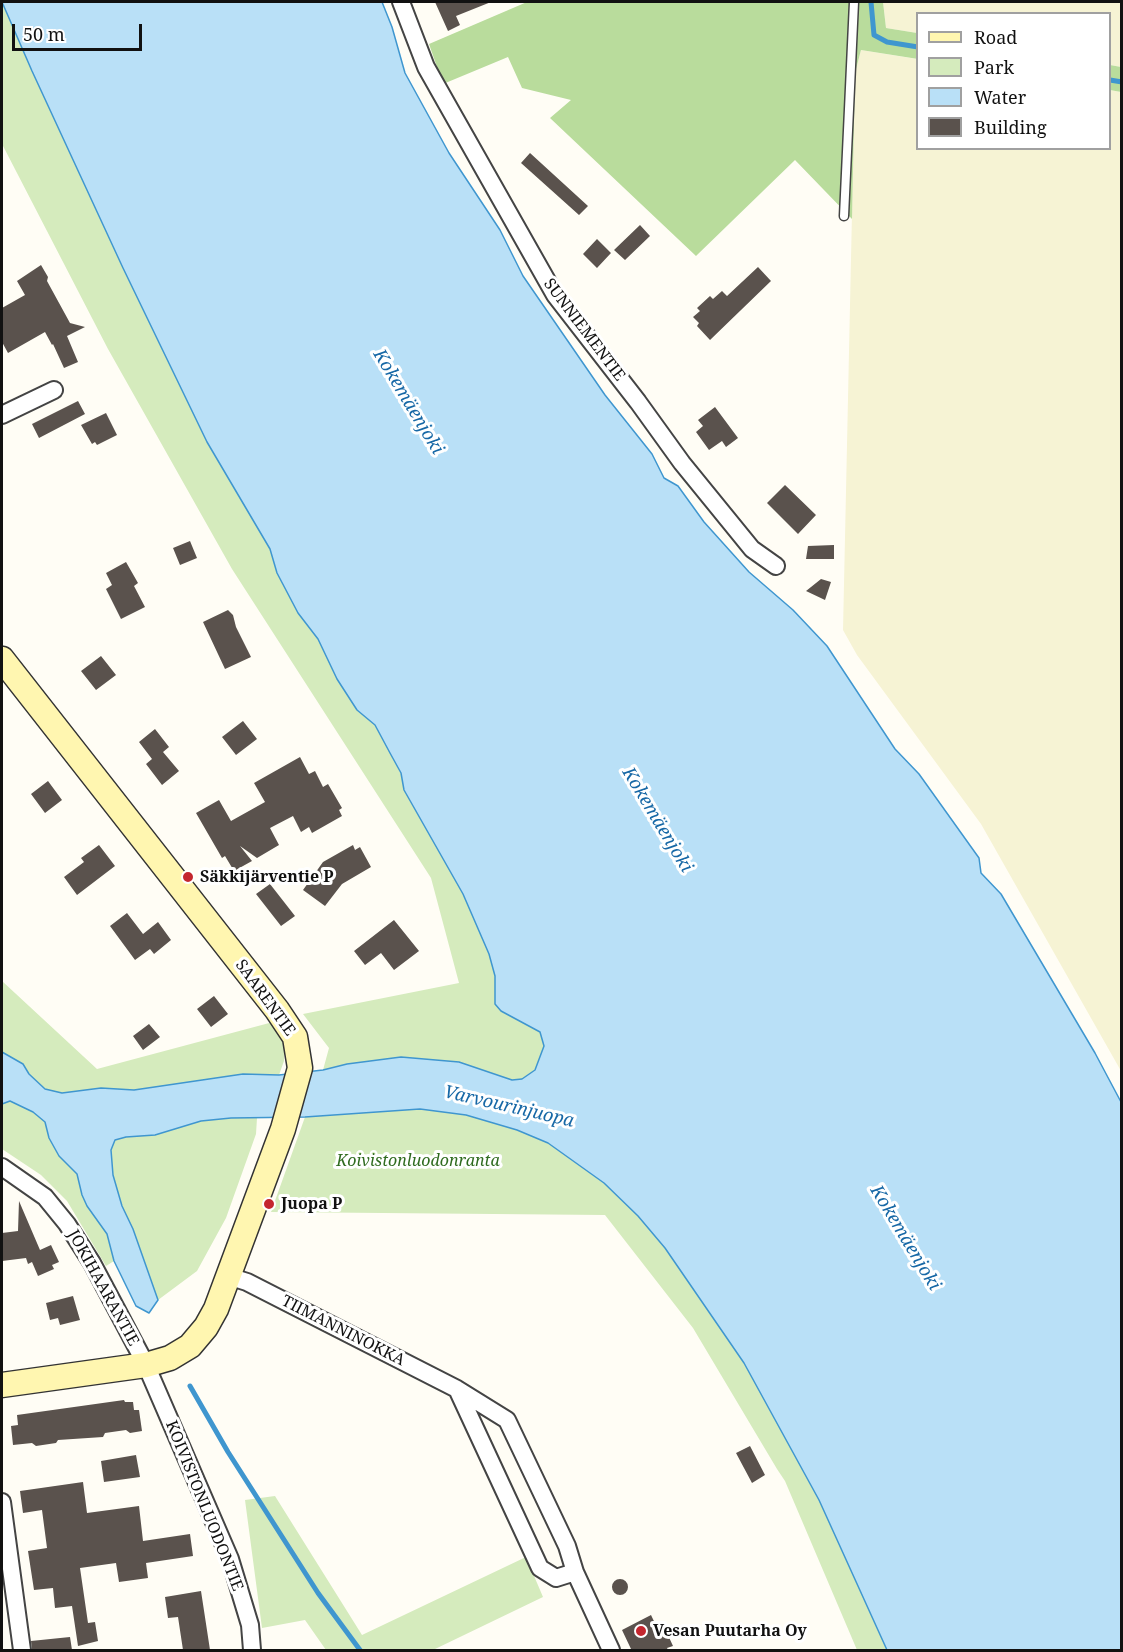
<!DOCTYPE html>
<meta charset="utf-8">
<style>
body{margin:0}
#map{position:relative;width:1123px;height:1652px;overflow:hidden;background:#fffdf5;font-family:"Noto Serif",serif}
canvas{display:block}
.frame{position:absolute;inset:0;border:3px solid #111;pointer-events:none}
.legend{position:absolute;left:916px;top:12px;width:195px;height:138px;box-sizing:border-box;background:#fff;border:2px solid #a0a0a0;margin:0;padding:8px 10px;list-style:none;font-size:18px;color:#111}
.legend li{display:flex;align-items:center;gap:12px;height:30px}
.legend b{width:30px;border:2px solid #a0a0a0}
.scale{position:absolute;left:12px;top:24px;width:130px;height:27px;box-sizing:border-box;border:3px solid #111;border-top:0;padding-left:8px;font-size:18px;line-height:21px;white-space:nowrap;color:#111;-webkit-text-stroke:4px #fff;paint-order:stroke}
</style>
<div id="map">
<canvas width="1123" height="1652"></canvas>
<div class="frame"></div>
<ul class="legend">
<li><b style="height:8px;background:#fff6b0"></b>Road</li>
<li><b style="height:16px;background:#d5ebbd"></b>Park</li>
<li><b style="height:16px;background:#b9e0f7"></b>Water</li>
<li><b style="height:16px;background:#5a524d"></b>Building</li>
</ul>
<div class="scale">50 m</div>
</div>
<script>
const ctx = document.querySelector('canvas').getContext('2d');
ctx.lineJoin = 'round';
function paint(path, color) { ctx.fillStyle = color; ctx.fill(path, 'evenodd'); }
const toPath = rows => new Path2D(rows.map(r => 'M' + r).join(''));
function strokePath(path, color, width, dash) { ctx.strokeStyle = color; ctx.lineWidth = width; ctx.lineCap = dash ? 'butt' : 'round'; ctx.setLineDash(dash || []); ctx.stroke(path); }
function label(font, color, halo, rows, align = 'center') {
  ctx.font = font + ' "Noto Serif",serif'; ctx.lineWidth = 6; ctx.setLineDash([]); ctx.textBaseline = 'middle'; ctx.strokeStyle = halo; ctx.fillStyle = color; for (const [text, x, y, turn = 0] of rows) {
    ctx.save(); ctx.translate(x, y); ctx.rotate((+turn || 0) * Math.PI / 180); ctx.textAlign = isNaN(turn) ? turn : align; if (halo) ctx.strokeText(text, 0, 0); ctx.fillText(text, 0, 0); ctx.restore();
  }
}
paint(toPath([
 [883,2,1121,2,1121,67,1110,65,1110,14,918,14,917,33,886,28],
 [861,50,917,59,918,148,1110,148,1110,90,1121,92,1121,1071,981,824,857,655,843,630,855,73]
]), '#f6f3d4');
paint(toPath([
 [2,2,32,71,123,268,207,442,270,549,277,573,298,613,318,639,337,679,357,710,375,725,390,753,401,774,404,790,463,894,489,954,495,976,495,998,501,1011,540,1032,544,1046,538,1064,531,1075,522,1079,512,1080,459,1062,402,1057,347,1064,323,1070,329,1048,303,1014,459,983,431,878,232,569,108,349,2,144],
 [2,981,97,1069,273,1022,284,1044,284,1061,279,1075,243,1074,134,1090,101,1088,62,1093,45,1089,29,1074,22,1064,2,1052],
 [10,1101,33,1112,45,1122,49,1138,59,1156,77,1174,82,1195,87,1206,107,1234,114,1261,106,1266,67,1201,41,1175,2,1149,2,1104],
 [420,1109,466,1115,492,1121,517,1130,548,1143,604,1183,638,1216,665,1248,744,1363,819,1500,887,1650,857,1650,785,1481,777,1469,693,1328,605,1215,271,1212,305,1117],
 [231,1118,257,1118,256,1134,226,1218,197,1271,158,1300,133,1229,122,1206,113,1175,111,1150,115,1140,126,1137,155,1135,201,1121],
 [275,1496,362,1635,526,1557,543,1597,433,1650,326,1650,305,1620,262,1628,245,1500]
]), '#d5ebbd');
paint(toPath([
 [527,2,883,2,886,28,917,33,918,59,861,50,855,73,852,219,795,160,696,256,550,118,571,100,522,88,508,57,443,84,429,44],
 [1110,65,1121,67,1121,92,1110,90]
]), '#b9dc9c');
const water = toPath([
 [2,2,382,2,392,27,405,73,449,153,500,230,523,276,605,395,652,454,664,478,678,486,704,522,749,572,793,610,827,646,895,749,919,774,979,858,981,873,1001,894,1095,1053,1121,1102,1121,1650,887,1650,819,1500,744,1363,665,1248,638,1216,604,1183,548,1143,517,1130,466,1115,420,1109,305,1117,231,1118,201,1121,155,1135,126,1137,115,1140,111,1150,113,1175,122,1206,133,1229,158,1300,149,1313,136,1306,114,1261,107,1234,87,1206,82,1195,77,1174,59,1156,49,1138,45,1122,33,1112,10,1101,2,1104,2,1052,23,1064,29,1074,45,1089,62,1093,101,1088,134,1090,243,1074,279,1075,323,1070,347,1064,401,1057,459,1062,512,1080,522,1079,535,1070,544,1046,540,1032,501,1011,495,1004,495,976,489,954,463,894,404,790,401,773,390,753,375,725,357,710,337,679,318,639,298,613,277,573,270,549,207,442,123,268,32,71,2,2]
]);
paint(water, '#b9e0f7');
strokePath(water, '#3f96cf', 1.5);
strokePath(toPath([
 [871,2,874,35,887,42,918,47],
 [1110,80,1122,82],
 [190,1386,228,1452,318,1593,360,1650]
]), '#3f96cf', 5);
paint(toPath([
 [435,2,491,2,456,16,460,25,448,31],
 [530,153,588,206,579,215,521,163],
 [640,225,650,236,625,260,614,250],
 [597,239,611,253,597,268,583,254],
 [41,265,48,277,47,281,70,323,85,327,67,336,78,362,64,368,53,344,52,345,45,332,8,353,2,342,2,308,25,295,17,281],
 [758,267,771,281,710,340,697,326,699,323,693,317,700,311,697,308,710,296,713,299,722,291,727,296],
 [78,401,85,414,39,438,32,424],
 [715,407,738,438,726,447,722,441,709,450,696,432,703,426,698,420],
 [106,413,117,435,97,445,95,442,92,444,81,425],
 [785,485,816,515,798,534,767,503],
 [190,541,197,558,180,565,173,548],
 [834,545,834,559,806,559,808,546],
 [126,562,138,583,134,586,145,607,121,619,106,589,112,585,106,573],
 [821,579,831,582,825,600,806,591],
 [228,610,233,615,236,627,251,657,225,669,203,622],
 [101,656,116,675,96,690,81,671],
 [243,721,257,739,236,755,222,737],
 [155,729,169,747,163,752,179,771,162,785,146,764,152,759,139,742],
 [300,757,309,774,315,771,323,787,328,784,342,808,339,810,342,816,312,833,309,827,301,832,293,816,270,828,279,845,257,858,240,846,252,861,234,871,225,856,222,858,196,813,219,800,231,821,265,802,254,783],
 [48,781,62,800,45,813,31,794],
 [99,845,115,866,77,895,64,877,84,862,81,858],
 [353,845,355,850,360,847,371,867,342,884,325,906,303,890,323,862],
 [270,884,295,916,281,926,256,894],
 [127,913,143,934,158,922,171,940,154,954,150,949,135,960,110,926],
 [394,920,419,951,394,970,381,953,365,965,354,951],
 [214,996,228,1014,211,1027,197,1009],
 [149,1024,160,1037,143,1050,133,1036],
 [19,1201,40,1250,51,1245,59,1262,52,1265,54,1269,38,1276,32,1262,28,1264,26,1258,2,1261,2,1233,18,1231],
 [73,1296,80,1320,60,1325,58,1318,50,1320,46,1303],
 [124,1400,125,1402,133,1402,134,1410,139,1410,142,1431,130,1433,126,1430,105,1433,103,1437,58,1440,56,1443,36,1446,32,1443,13,1445,11,1426,18,1425,17,1415],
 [750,1446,765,1475,752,1483,736,1453],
 [136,1455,140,1477,104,1482,101,1461],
 [83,1482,87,1513,139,1506,143,1541,190,1534,193,1556,146,1563,148,1578,119,1582,116,1563,80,1568,88,1623,95,1622,98,1641,78,1646,72,1606,55,1608,53,1588,34,1590,28,1551,47,1548,42,1510,23,1513,20,1491],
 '612 1587a8 8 0 1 1 16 0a8 8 0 1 1-16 0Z',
 [201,1591,210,1650,183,1650,178,1617,168,1618,165,1597],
 [651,1615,661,1636,667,1633,673,1646,667,1648,668,1650,627,1650,631,1649,622,1630],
 [70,1637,72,1650,32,1650,31,1641]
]), '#5a524d');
const lane = toPath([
 [844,216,854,2]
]);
const street = toPath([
 [401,2,426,67,555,295,638,402,682,463,752,549,776,566],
 [2,415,54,390],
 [2,1167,45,1197,67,1224,92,1263,146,1365,230,1559,250,1625,252,1650],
 [228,1276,247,1282,457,1389,507,1420,567,1546,575,1572,611,1650],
 [457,1389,540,1568,556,1578,575,1572],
 [2,1502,22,1650]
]);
const secondary = toPath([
 [2,659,277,1010,295,1037,300,1068,283,1129,216,1309,206,1327,190,1346,170,1358,146,1365,2,1385]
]);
strokePath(lane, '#444', 11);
strokePath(street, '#444', 20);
strokePath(secondary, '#333', 27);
strokePath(lane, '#fff', 8);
strokePath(street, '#fff', 16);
strokePath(secondary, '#fff6b0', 24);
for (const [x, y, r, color] of [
 [188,877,6,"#c4262e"],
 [269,1204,6,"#c4262e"],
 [641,1631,6,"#c4262e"]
]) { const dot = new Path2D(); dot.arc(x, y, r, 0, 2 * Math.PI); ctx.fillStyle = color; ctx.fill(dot); strokePath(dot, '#fff', 2); }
label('16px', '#111', '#fff', [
 ["SUNNIEMENTIE",584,330,53],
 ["SAARENTIE",265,998,54],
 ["JOKIHAARANTIE",103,1288,61],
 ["TIIMANNINOKKA",343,1331,27],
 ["KOIVISTONLUODONTIE",204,1506,68]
]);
label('bold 16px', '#111', '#fff', [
 ["Säkkijärventie P",200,877],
 ["Juopa P",281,1204],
 ["Vesan Puutarha Oy",653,1631]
], 'left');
label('italic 16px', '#2f6b1f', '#fff', [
 ["Koivistonluodonranta",418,1161]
]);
label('italic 18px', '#1768a6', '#fff', [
 ["Kokemäenjoki",408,402,59],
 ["Kokemäenjoki",657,820,59],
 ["Varvourinjuopa",509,1107,13],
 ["Kokemäenjoki",905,1238,59]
]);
</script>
